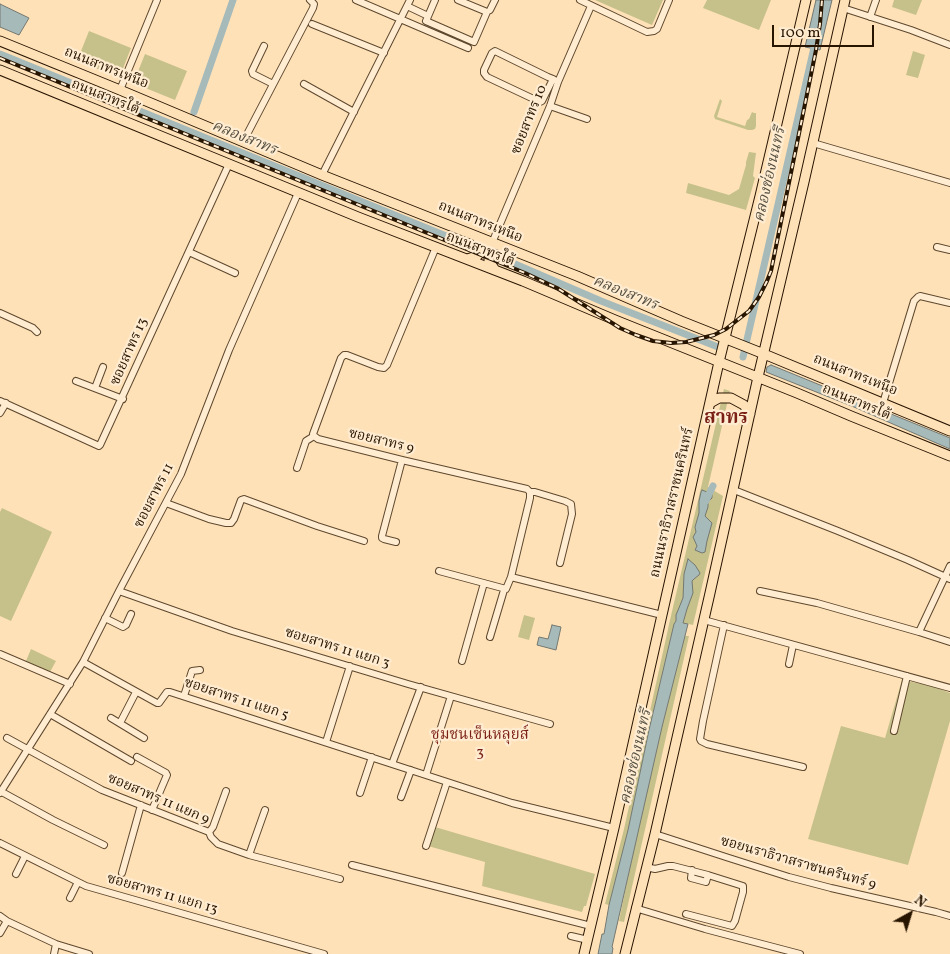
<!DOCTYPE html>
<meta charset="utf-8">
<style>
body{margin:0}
#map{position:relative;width:950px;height:954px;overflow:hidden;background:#ffe1b8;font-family:Vollkorn,serif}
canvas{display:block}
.north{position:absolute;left:885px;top:889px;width:50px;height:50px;-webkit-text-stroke:4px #ffecd1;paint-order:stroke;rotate:39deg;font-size:14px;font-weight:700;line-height:20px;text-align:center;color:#281500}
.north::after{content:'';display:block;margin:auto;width:18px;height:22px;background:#281500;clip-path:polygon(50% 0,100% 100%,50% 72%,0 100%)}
.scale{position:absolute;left:772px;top:25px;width:102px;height:22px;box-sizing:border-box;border:2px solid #281500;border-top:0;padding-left:6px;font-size:15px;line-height:18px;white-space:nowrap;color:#281500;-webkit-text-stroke:4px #ffecd1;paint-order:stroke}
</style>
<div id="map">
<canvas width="950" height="954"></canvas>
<div class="north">N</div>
<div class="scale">100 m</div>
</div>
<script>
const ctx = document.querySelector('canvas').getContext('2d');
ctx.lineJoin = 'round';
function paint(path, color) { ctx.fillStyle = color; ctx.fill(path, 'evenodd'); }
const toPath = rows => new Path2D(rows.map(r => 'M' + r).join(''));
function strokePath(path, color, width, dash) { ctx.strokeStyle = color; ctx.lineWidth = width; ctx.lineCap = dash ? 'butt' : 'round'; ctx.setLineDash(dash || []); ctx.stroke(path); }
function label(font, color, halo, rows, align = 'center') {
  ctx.font = font + ' Vollkorn,"Noto Serif Thai",serif'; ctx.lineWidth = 4.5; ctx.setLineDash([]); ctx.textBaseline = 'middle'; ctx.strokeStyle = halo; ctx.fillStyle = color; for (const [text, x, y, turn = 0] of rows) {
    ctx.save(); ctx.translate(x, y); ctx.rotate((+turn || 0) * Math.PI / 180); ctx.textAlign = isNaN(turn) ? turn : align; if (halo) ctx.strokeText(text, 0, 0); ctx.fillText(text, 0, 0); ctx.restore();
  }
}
paint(toPath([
 [595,0,663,0,652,25],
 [707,0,771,0,759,30,703,8],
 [894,0,922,0,916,15,892,7],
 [89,31,131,48,122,71,118,74,113,75,77,61],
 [913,51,925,55,918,78,906,75],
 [145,54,187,71,175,100,138,85,136,81,137,74],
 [720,99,722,101,717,117,745,126,747,120,749,119,752,112,754,113,756,113,756,126,755,129,752,130,748,130,715,119,714,116],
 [749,152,756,153,753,176,755,178,746,210,686,193,688,183,729,195,739,189,746,165,746,162],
 [724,389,730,391,708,487,723,496,693,625,676,621,674,624,649,730,628,830,609,905,605,904,624,829,670,620],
 [2,508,52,532,11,621,0,616,0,512],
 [524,615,535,618,529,640,518,637],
 [685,636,689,636,624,922,619,921,630,867,662,727],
 [31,649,56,661,50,672,26,661],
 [902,680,932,686,950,693,950,721,908,865,808,839,841,726,885,738],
 [435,827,595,874,586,906,584,906,582,912,482,886,485,862,428,846]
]), '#c6c18a');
const water = toPath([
 [816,0,832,0,820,50,805,47,816,0],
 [0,4,29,18,19,35,0,27,0,4],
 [771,365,950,438,950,449,854,407,766,372,767,367,771,365],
 [702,490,712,494,712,498,708,502,708,507,705,516,712,523,707,541,705,552,702,553,695,550,697,546,693,537,696,532,695,527,699,513,699,501,701,492,702,490],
 [688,559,695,565,700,573,699,575,694,579,692,581,693,593,687,609,683,623,688,624,662,727,612,947,613,948,612,954,598,954,602,934,604,934,609,905,628,830,649,730,674,624,676,621,676,615,683,598,684,574,688,559],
 [552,625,561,627,556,650,537,645,539,637,548,639,552,625]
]);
paint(water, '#a6baba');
strokePath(water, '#747870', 1);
strokePath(toPath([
 [0,54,478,249],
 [194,112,233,0],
 [494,255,601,301,718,347],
 [743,357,816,39],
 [706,501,708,496,713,486]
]), '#a6baba', 7);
const minor = toPath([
 [356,0,468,48],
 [435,0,426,21,474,42,487,12,458,0],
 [580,0,647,32,654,31,657,29,669,0],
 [407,6,428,16],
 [843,8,911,30,950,45],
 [490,10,495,0],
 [870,17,876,0],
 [312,24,384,53],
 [264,46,252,71,253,74,273,84],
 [553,79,542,101,540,102,487,77,484,73,484,70,492,53,495,51,548,77,553,79,558,82],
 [304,84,354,112],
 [120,90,157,0],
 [550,106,587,119],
 [243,142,313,8,314,4,310,0],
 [813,143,950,183],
 [322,175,410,0],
 [492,243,550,106,558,82,591,6],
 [436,247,387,365,384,368,378,367,347,355,344,355,341,358,313,434,314,436,318,439,402,460,527,489,530,492,530,498,511,577,506,589,439,571],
 [937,247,950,250],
 [189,252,235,273],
 [0,313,33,328,37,332],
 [76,381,123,399],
 [95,388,103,367],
 [0,401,99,446,100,445,229,164],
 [883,403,914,301,918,297,920,296,950,303],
 [0,413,6,403],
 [297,468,306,441,314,436],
 [734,490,838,531,908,560,950,579],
 [530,492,535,492,565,501,571,504,572,514,560,563],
 [166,503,209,519,226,523,231,523,234,519,241,500,244,499,317,526,364,541],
 [396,542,384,539,382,538,382,536,402,460],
 [511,577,662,615],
 [119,591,232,631,408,684,550,724],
 [760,591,817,603,919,632,950,642],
 [105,618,123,627,126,625,131,614],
 [704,620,950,688],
 [724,625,703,721,700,739,701,741,707,744,803,767],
 [919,632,950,566],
 [490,637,504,590],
 [0,654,70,684],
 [462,661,484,583],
 [83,662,157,703,159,703,167,692,170,692,512,803,614,828],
 [789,664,793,645],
 [184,696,192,671,200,670],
 [50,714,131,761],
 [111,718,144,738],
 [120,723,136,692],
 [894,731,907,676],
 [7,738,102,790,209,832,211,837,218,844,249,855,340,879],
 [326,742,350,666],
 [137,757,166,773,167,775,152,810],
 [392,764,421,687],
 [426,775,451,696],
 [0,791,53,820,104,845],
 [0,793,83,662,119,591,181,474,229,350,298,193],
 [360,793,372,757],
 [401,797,411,770],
 [209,832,213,827,226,791],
 [655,834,729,858,789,877,831,888,936,912,950,916],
 [0,843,86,886,324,954],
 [426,846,447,782],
 [249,855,265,810],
 [352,865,591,926],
 [646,867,655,869,668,866,673,866,708,875,743,886,743,892,735,921,732,926,686,914],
 [692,870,691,878,706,882,708,875],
 [122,873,141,805],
 [16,874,25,856],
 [70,898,78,882],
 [635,908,705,929,800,954],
 [0,916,7,921,56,944,89,954],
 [0,933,7,921],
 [571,936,588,940],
 [54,954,56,944]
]);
const major = toPath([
 [0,41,120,90,322,175,577,276,681,321,764,354,950,431],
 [0,70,358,217,523,281,615,320,797,393,851,416,950,456],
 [492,243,489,252,489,261,495,270],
 [467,259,477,256,481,252,482,246,477,237],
 [710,403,719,398,731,398,744,405,750,414],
 [584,954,614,828,719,362,760,196,806,0],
 [625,954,655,834,710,593,758,377,804,182,845,0]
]);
strokePath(minor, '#5e482e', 8);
strokePath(major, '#281500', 11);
strokePath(minor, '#ffecd1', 6);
strokePath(major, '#ffe1b8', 9);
const rail = toPath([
 [0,58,525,273,557,288,620,328,636,335,653,341,671,343,686,342,714,335,726,329,740,318,749,311,759,297,767,281,771,271,816,50,820,24,822,0]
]);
strokePath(rail, '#281500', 4);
strokePath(rail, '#ffecd1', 2, [5.5]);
label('14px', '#281500', '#ffecd1', [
 ["ถนนสาทรเหนือ",106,69,22],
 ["ถนนสาทรใต้",105,98,22],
 ["ซอยสาทร 10",530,120,-68],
 ["ถนนสาทรเหนือ",480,223,22],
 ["ถนนสาทรใต้",480,250,21],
 ["ซอยสาทร 13",130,352,-66],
 ["ถนนสาทรเหนือ",855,376,22],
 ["ถนนสาทรใต้",856,403,23],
 ["ซอยสาทร 9",381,442,14],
 ["ซอยสาทร 11",155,496,-63],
 ["ถนนนราธิวาสราชนครินทร์",673,503,-77],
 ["ซอยสาทร 11 แยก 3",337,649,17],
 ["ซอยสาทร 11 แยก 5",236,700,18],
 ["ซอยสาทร 11 แยก 9",158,800,23],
 ["ซอยนราธิวาสราชนครินทร์ 9",798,864,16],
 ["ซอยสาทร 11 แยก 13",162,895,16]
]);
label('italic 15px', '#544f41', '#ffecd1', [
 ["คลองสาทร",244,139,22],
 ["คลองช่องนนทรี",771,175,-77],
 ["คลองสาทร",625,294,22],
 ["คลองช่องนนทรี",637,757,-77]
]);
label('15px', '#7a1f14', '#ffecd1', [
 ["ชุมชนเซ็นหลุยส์",480,736],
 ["3",480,753]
]);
label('bold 19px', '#7a1f14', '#ffecd1', [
 ["สาทร",726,420]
]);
</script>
